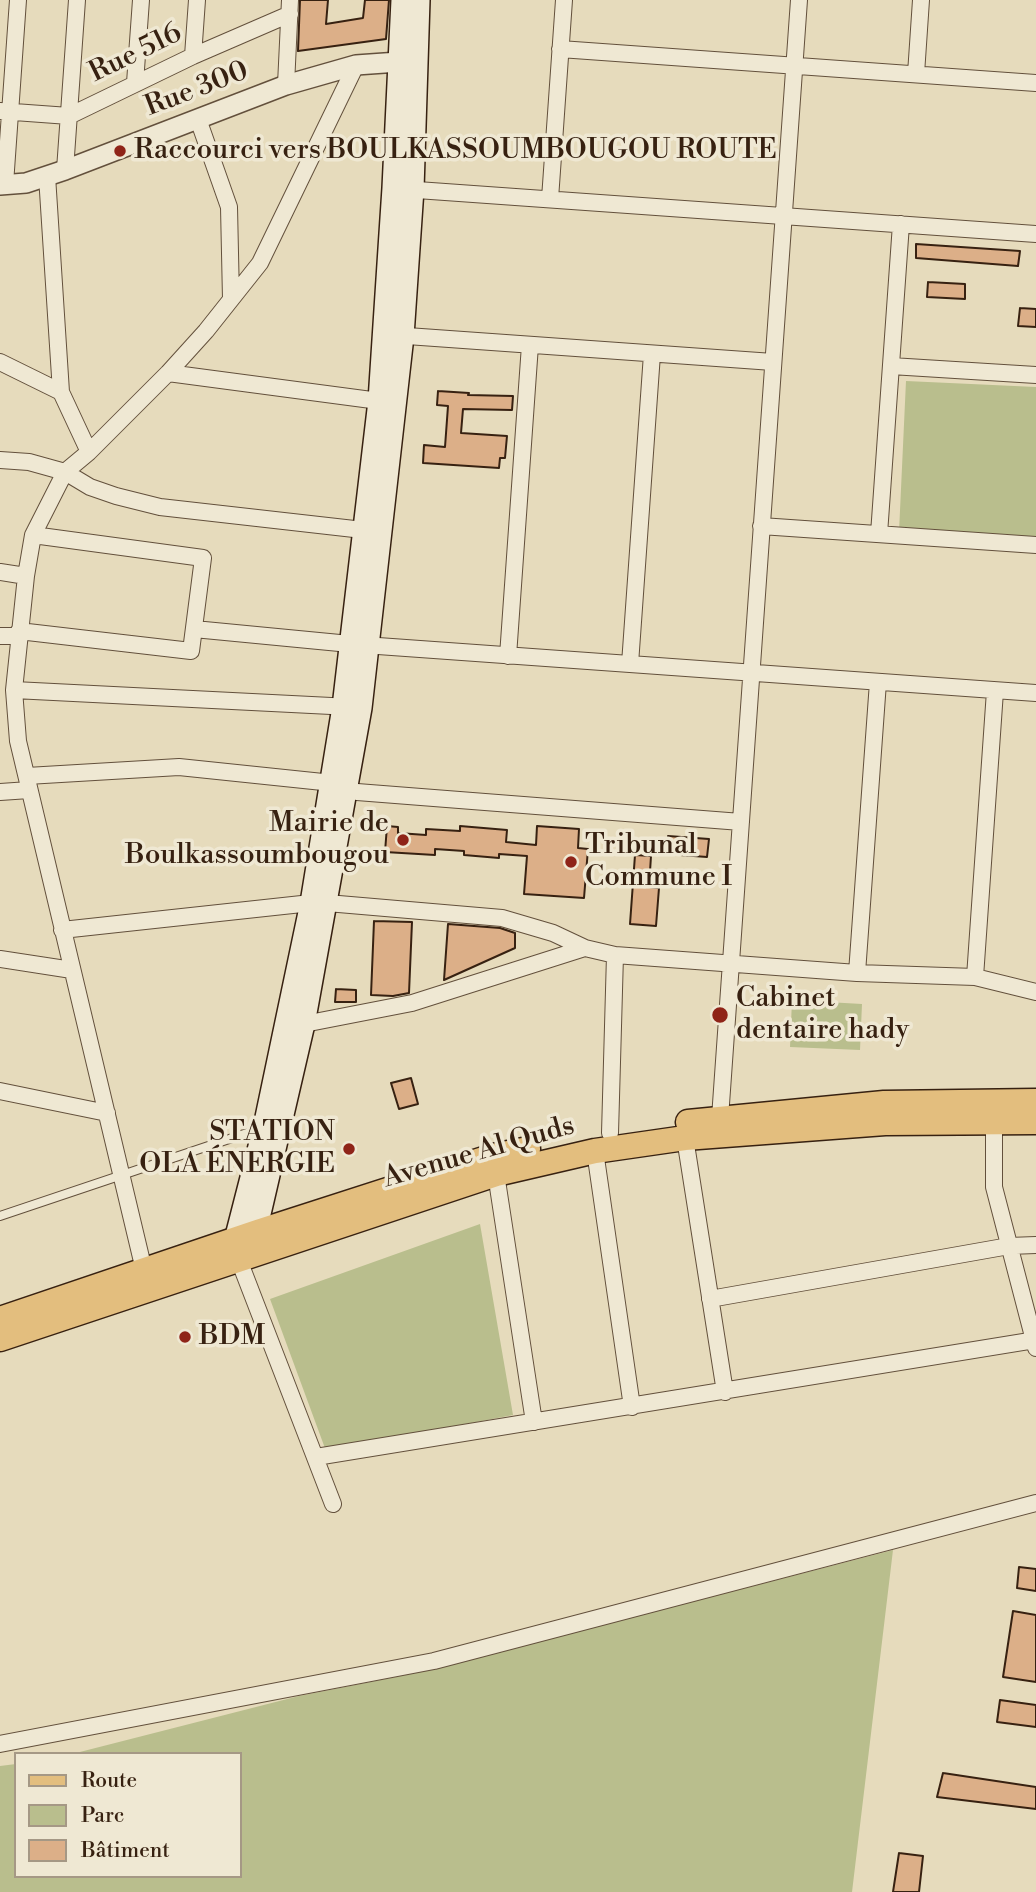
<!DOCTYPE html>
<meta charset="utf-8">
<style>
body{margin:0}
#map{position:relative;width:1036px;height:1892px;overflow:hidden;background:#e6dbbc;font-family:"Libre Bodoni",serif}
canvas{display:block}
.legend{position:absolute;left:14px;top:1752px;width:228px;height:126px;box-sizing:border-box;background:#efe8d3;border:2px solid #a59885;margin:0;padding:9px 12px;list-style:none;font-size:21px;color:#372111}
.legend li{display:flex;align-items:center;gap:14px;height:35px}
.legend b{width:35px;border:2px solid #a59885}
</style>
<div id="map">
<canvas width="1036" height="1892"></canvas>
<ul class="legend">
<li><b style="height:9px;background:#e3be7e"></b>Route</li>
<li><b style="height:19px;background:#b9be8d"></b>Parc</li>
<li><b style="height:19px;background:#dcaf88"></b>Bâtiment</li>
</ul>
</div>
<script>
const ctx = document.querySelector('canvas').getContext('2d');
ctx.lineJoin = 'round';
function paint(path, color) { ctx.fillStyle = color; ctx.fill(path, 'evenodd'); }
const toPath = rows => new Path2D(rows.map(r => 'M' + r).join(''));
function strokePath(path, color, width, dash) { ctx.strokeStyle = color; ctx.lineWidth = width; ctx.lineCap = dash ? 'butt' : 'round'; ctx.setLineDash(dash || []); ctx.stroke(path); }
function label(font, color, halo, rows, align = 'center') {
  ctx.font = font + ' "Libre Bodoni",serif'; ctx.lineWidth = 7; ctx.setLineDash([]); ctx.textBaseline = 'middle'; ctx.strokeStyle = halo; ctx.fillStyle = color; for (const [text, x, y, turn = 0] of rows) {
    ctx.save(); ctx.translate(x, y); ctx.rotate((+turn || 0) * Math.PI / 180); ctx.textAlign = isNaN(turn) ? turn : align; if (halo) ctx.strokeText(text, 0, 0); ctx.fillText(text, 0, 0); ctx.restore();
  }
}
paint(toPath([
 [906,381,1036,387,1036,539,899,532],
 [792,1000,862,1004,860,1050,790,1047],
 [480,1224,513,1415,326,1451,270,1299],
 [893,1550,852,1892,0,1892,0,1766,16,1764,16,1876,240,1876,240,1754,72,1754,299,1696,416,1673]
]), '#b9be8d');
const building = toPath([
 [300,0,328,0,326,24,363,18,365,0,389,0,386,39,298,51,300,0],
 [916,244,1020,251,1018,266,916,258,916,244],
 [928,282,965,284,965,299,927,297,928,282],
 [1020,308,1036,309,1036,327,1018,326,1020,308],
 [438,391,469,393,468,395,513,396,512,410,463,409,461,433,507,436,505,458,500,458,499,468,423,463,424,445,445,447,448,406,437,405,438,391],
 [387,826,398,827,398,833,426,835,426,829,460,831,460,826,507,830,506,842,536,845,537,826,579,829,578,848,588,849,584,898,524,894,527,856,499,854,499,858,464,855,464,851,435,849,435,855,385,852,387,826],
 [668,836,709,839,707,857,667,854,668,836],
 [635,855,651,856,649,887,659,888,656,926,630,924,635,855],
 [374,921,412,922,409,993,393,996,371,995,374,921],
 [448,924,500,928,515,933,515,948,444,980,448,924],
 [336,989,356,990,356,1002,335,1002,336,989],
 [411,1078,418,1104,399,1109,391,1083,411,1078],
 [1019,1567,1036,1569,1036,1591,1017,1588,1019,1567],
 [1013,1611,1036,1615,1036,1682,1003,1677,1013,1611],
 [1000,1700,1036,1705,1036,1727,997,1722,1000,1700],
 [943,1773,1036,1787,1036,1809,937,1797,943,1773],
 [899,1853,923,1856,919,1892,893,1892,899,1853]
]);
paint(building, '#dcaf88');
strokePath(building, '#372111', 2);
const service = toPath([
 [0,1216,259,1129]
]);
const minor = toPath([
 [560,49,1036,83],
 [193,56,197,0],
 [916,74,921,0],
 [135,83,141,0],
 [286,85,290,0],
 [0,111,69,116,193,56,290,14],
 [198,119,229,207,231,299],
 [65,170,77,0],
 [47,176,61,392],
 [5,184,18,0],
 [403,189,1036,234],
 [550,199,564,0],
 [393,335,773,362],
 [0,362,61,392,89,452],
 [891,366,1036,375],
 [168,373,379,401],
 [0,460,29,462,65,472,90,487,116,496,160,507,363,530],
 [761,526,1036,545],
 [879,534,901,224],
 [0,572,26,576],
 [194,629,350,644,1036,693],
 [19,631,191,651,203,558,33,535],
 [0,636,18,636],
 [508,656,530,345],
 [630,664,652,354],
 [14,690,351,707],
 [27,776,179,767,342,784],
 [0,792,29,790],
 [357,792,741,822],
 [62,930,311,903,327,903,502,918,553,933,585,948,615,955,857,973,975,977,1036,992],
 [0,959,72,970],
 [857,973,878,682],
 [975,977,995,691],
 [304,1024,412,1003,585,948],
 [0,1091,107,1113],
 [720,1118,799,0],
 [994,1121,994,1187,1036,1348],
 [610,1133,615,955],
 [685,1138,725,1392],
 [595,1151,632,1407],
 [496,1174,534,1422],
 [242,1268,333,1504],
 [144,1270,18,741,14,690,26,576,33,535,65,472,89,452,168,373,206,331,260,263,356,65],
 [710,1299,1009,1246,1036,1245],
 [316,1457,1036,1340],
 [0,1744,434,1661,1036,1503]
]);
const tertiary = toPath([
 [0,185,26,183,65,170,286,85,356,65,413,61]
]);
const secondary = toPath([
 [253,1244,304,1024,361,708,403,336,413,189,419,0],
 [237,1251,235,1240,264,1127,311,903,343,707,379,401,393,188,402,0]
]);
const primary = toPath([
 [688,1122,884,1103,1036,1101],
 [0,1319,257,1232,493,1156,528,1149],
 [0,1339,496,1174,595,1151,685,1138,885,1123,1036,1122]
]);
strokePath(service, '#63503c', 10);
strokePath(minor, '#63503c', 18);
strokePath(tertiary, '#63503c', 22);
strokePath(secondary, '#372111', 24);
strokePath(primary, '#372111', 27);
strokePath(service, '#efe8d3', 8);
strokePath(minor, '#efe8d3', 16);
strokePath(tertiary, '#efe8d3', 19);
strokePath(secondary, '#efe8d3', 21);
strokePath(primary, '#e3be7e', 24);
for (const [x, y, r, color] of [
 [120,151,7,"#8f2418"],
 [403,840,7,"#8f2418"],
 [571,862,7,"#8f2418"],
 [720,1015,9,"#8f2418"],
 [349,1149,7,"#8f2418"],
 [185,1337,7,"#8f2418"]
]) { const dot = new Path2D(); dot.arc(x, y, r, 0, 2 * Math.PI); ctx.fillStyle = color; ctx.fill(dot); strokePath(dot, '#efe8d3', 2.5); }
label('28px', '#372111', '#efe8d3', [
 ["Rue 516",136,54,-26],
 ["Rue 300",197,90,-21],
 ["Avenue Al Quds",479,1153,-16]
]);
label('28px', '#372111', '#efe8d3', [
 ["Raccourci vers BOULKASSOUMBOUGOU ROUTE",134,151],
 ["Mairie de",389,824,"right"],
 ["Boulkassoumbougou",389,856,"right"],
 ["Tribunal",585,846],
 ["Commune I",585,878],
 ["Cabinet",736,999],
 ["dentaire hady",736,1031],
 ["STATION",335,1133,"right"],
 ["OLA ÉNERGIE",335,1165,"right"],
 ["BDM",199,1337]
], 'left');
</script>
